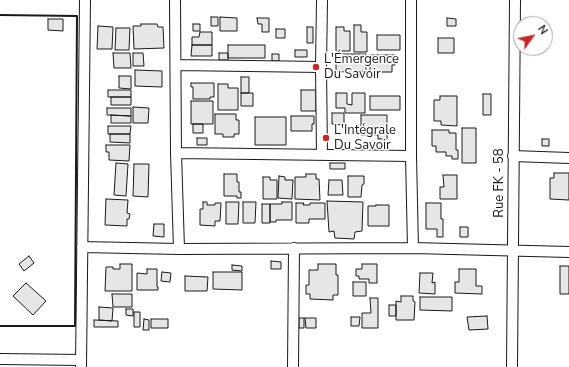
<!DOCTYPE html>
<meta charset="utf-8">
<style>
body{margin:0}
#map{position:relative;width:569px;height:367px;overflow:hidden;background:#fff;font-family:"Nunito Sans",sans-serif}
canvas{display:block}
.north{position:absolute;left:513px;top:16px;width:40px;height:40px;box-sizing:border-box;background:#fff;border:1px solid #a3a3a3;border-radius:50%;rotate:57deg;font-size:11px;font-weight:700;line-height:16px;text-align:center;color:#1a1a1a}
.north::after{content:'';display:block;margin:auto;width:14px;height:18px;background:#c62828;clip-path:polygon(50% 0,100% 100%,50% 72%,0 100%)}
</style>
<div id="map">
<canvas width="569" height="367"></canvas>
<div class="north">N</div>
</div>
<script>
const ctx = document.querySelector('canvas').getContext('2d');
ctx.lineJoin = 'round';
function paint(path, color) { ctx.fillStyle = color; ctx.fill(path, 'evenodd'); }
const toPath = rows => new Path2D(rows.map(r => 'M' + r).join(''));
function strokePath(path, color, width, dash) { ctx.strokeStyle = color; ctx.lineWidth = width; ctx.lineCap = dash ? 'butt' : 'round'; ctx.setLineDash(dash || []); ctx.stroke(path); }
function label(font, color, halo, rows, align = 'center') {
  ctx.font = font + ' "Nunito Sans",sans-serif'; ctx.lineWidth = 3; ctx.setLineDash([]); ctx.textBaseline = 'middle'; ctx.strokeStyle = halo; ctx.fillStyle = color; for (const [text, x, y, turn = 0] of rows) {
    ctx.save(); ctx.translate(x, y); ctx.rotate((+turn || 0) * Math.PI / 180); ctx.textAlign = isNaN(turn) ? turn : align; if (halo) ctx.strokeText(text, 0, 0); ctx.fillText(text, 0, 0); ctx.restore();
  }
}
const building = toPath([
 [211,17,218,17,218,26,211,26,211,17],
 [220,17,237,18,237,31,220,31,220,17],
 [257,18,269,18,269,32,262,32,262,24,258,24,257,18],
 [447,18,456,19,456,26,447,26,447,18],
 [48,19,63,19,63,31,48,30,48,19],
 [141,24,157,24,158,27,163,27,164,48,134,49,133,26,141,26,141,24],
 [193,24,200,24,200,31,193,31,193,24],
 [354,25,361,25,361,32,367,32,367,52,354,52,354,25],
 [98,26,113,27,112,49,97,49,98,26],
 [307,27,313,27,313,43,307,43,307,27],
 [336,27,344,27,344,31,350,31,350,51,336,51,336,27],
 [116,28,130,28,129,50,115,50,116,28],
 [276,29,285,29,285,38,276,38,276,29],
 [200,32,212,32,212,45,192,45,192,37,199,37,200,32],
 [377,35,400,35,400,50,377,50,377,35],
 [438,38,454,38,454,53,438,53,438,38],
 [192,45,212,45,212,56,191,56,192,45],
 [228,45,265,45,265,58,228,58,228,45],
 [295,50,307,50,307,57,295,57,295,50],
 [113,53,130,53,131,68,114,68,113,53],
 [133,53,143,53,144,66,133,66,133,53],
 [219,53,228,53,228,60,219,60,219,53],
 [272,54,279,54,279,61,272,61,272,54],
 [336,54,366,54,366,71,336,72,336,54],
 [370,55,395,55,395,65,392,65,392,72,370,72,370,55],
 [135,70,162,71,162,87,135,86,135,70],
 [119,76,131,76,131,89,119,88,119,76],
 [241,77,249,77,249,93,241,93,241,77],
 [191,83,214,83,214,97,210,97,210,99,193,99,193,87,191,87,191,83],
 [218,84,228,84,228,88,238,88,238,110,218,110,218,84],
 [108,90,131,90,131,97,108,97,108,90],
 [301,90,316,90,316,111,301,111,301,90],
 [241,93,253,93,253,106,241,106,241,93],
 [336,93,347,93,347,104,352,105,352,93,365,93,365,113,345,113,345,108,336,108,336,93],
 [483,94,491,94,491,115,483,115,483,94],
 [370,96,400,96,400,110,370,110,370,96],
 [440,96,457,96,457,126,441,125,441,121,434,121,434,100,440,100,440,96],
 [111,97,131,97,131,105,111,105,111,97],
 [191,101,213,101,213,124,191,124,191,101],
 [133,107,149,108,148,123,133,123,133,107],
 [107,108,131,108,131,116,107,115,107,108],
 [332,113,344,113,344,125,332,124,332,113],
 [215,114,236,114,236,120,239,120,239,134,234,134,234,137,223,137,223,134,215,134,215,114],
 [111,115,131,116,131,123,111,123,111,115],
 [361,115,387,115,387,139,378,139,378,135,361,135,361,115],
 [291,116,314,116,314,124,312,124,312,131,291,131,291,116],
 [255,117,286,117,286,145,255,145,255,117],
 [193,124,203,124,203,133,193,133,193,124],
 [108,126,131,126,130,134,108,134,108,126],
 [462,128,476,128,476,163,462,163,462,128],
 [432,130,449,130,449,133,456,133,456,150,458,150,458,159,452,159,452,156,446,156,446,152,436,152,436,146,432,146,432,130],
 [110,134,130,134,130,143,110,142,110,134],
 [197,138,207,138,207,145,197,145,197,138],
 [542,139,549,139,549,146,542,146,542,139],
 [106,145,130,145,129,161,109,160,109,152,106,152,106,145],
 [116,163,128,164,126,196,114,195,116,163],
 [330,163,345,163,345,169,330,169,330,163],
 [134,164,149,164,148,197,133,196,134,164],
 [554,173,569,173,569,200,550,199,550,178,554,178,554,173],
 [224,174,237,174,237,182,239,182,239,192,241,192,241,198,237,198,237,196,224,196,224,174],
 [306,174,316,174,316,179,319,179,320,200,295,199,295,177,306,177,306,174],
 [443,175,457,175,457,199,440,199,440,187,444,187,443,175],
 [279,176,285,177,285,180,293,180,292,199,278,198,279,176],
 [348,176,364,176,364,184,362,185,361,197,348,197,348,176],
 [263,177,270,177,270,180,277,180,277,199,263,199,263,177],
 [329,180,342,180,343,195,328,195,329,180],
 [106,199,128,200,127,213,130,214,129,219,127,219,127,226,105,225,106,199],
 [327,201,363,202,362,231,355,232,354,239,335,238,334,231,329,232,327,201],
 [203,202,207,202,207,205,215,205,215,203,221,203,220,221,215,221,215,226,200,225,200,209,203,209,203,202],
 [226,202,239,202,238,224,226,224,226,202],
 [243,202,256,202,255,223,243,223,243,202],
 [282,202,292,202,292,220,276,220,276,222,270,222,270,204,282,204,282,202],
 [296,203,304,203,303,205,310,205,310,203,325,203,325,219,309,219,309,223,296,223,296,203],
 [426,203,441,203,441,219,443,219,443,237,437,237,437,229,426,229,426,203],
 [262,204,270,204,270,223,262,223,262,204],
 [376,205,389,205,389,226,368,226,368,206,376,206,376,205],
 [154,224,164,224,164,237,153,236,154,224],
 [460,227,468,227,468,237,460,237,460,227],
 [29,256,34,263,24,271,19,264,29,256],
 [271,261,281,262,281,269,271,269,271,261],
 [120,264,132,264,132,291,105,291,106,267,113,267,113,269,120,269,120,264],
 [318,264,336,264,336,275,338,275,338,295,333,295,333,300,310,299,310,294,306,294,306,285,309,285,309,270,318,270,318,264],
 [362,264,377,264,377,283,369,283,369,279,359,279,359,276,356,276,356,269,362,269,362,264],
 [232,265,242,266,242,271,232,270,232,265],
 [560,266,569,266,569,294,560,294,560,266],
 [147,269,157,269,157,287,158,287,158,290,137,290,137,273,147,274,147,269],
 [459,269,476,269,476,286,482,286,482,294,455,293,455,282,459,282,459,269],
 [162,272,171,273,170,282,161,281,162,272],
 [213,272,242,272,242,290,213,289,213,272],
 [420,273,433,273,432,283,435,282,435,294,419,293,420,273],
 [185,276,208,277,207,291,185,291,185,276],
 [353,282,366,282,366,296,353,296,353,282],
 [26,283,46,301,33,315,13,296,26,283],
 [112,294,132,294,132,307,113,307,112,294],
 [401,296,413,296,413,301,415,302,414,320,396,320,396,301,401,302,401,296],
 [420,297,452,297,452,311,420,310,420,297],
 [370,298,378,298,378,328,362,328,362,313,371,313,370,298],
 [389,305,396,305,396,316,389,316,389,305],
 [99,307,113,308,112,321,99,320,99,307],
 [126,309,133,309,133,316,126,315,126,309],
 [134,312,140,312,140,327,134,327,134,312],
 [487,316,488,329,469,330,467,317,487,316],
 [351,317,360,317,359,326,351,326,351,317],
 [299,318,304,318,304,328,299,328,299,318],
 [305,318,316,318,316,328,306,328,305,318],
 [144,319,149,320,149,330,143,330,144,319],
 [151,319,168,319,168,328,151,328,151,319],
 [94,320,118,321,118,327,94,327,94,320]
]);
paint(building, '#e6e6e6');
strokePath(building, '#1a1a1a', 1);
const minor = toPath([
 [175,0,176,153,179,249],
 [411,0,411,156,413,248],
 [176,65,321,67],
 [176,153,411,156],
 [322,155,321,67,322,0],
 [513,156,569,158],
 [82,247,179,249,413,248,569,252],
 [0,359,81,360],
 [81,367,85,0],
 [293,367,294,248],
 [512,367,515,0]
]);
strokePath(minor, '#1a1a1a', 12);
strokePath(minor, '#fff', 10);
strokePath(toPath([
 [0,15,77,16,75,326,0,326]
]), '#1a1a1a', 2);
for (const [x, y, r, color] of [
 [316,67,4,"#c62828"],
 [326,138,4,"#c62828"]
]) { const dot = new Path2D(); dot.arc(x, y, r, 0, 2 * Math.PI); ctx.fillStyle = color; ctx.fill(dot); strokePath(dot, '#fff', 1.5); }
label('13px', '#1a1a1a', '#fff', [
 ["L'Émergence",324,60],
 ["Du Savoir",324,75],
 ["L'Intégrale",334,131],
 ["Du Savoir",334,146]
], 'left');
label('13px', '#1a1a1a', '#fff', [
 ["Rue FK - 58",500,183,-90]
]);
</script>
